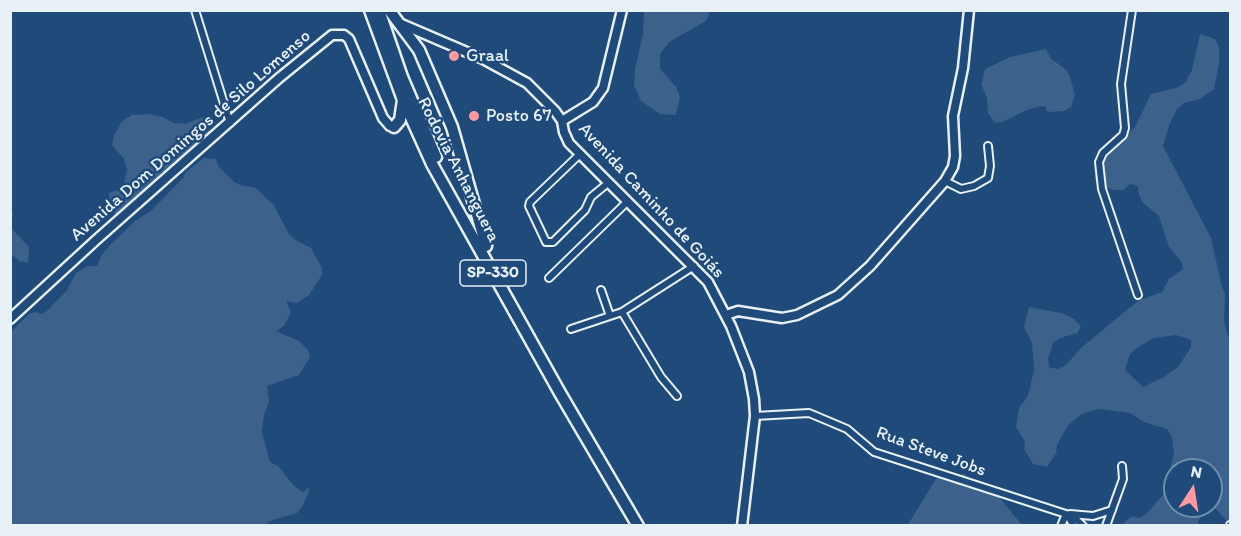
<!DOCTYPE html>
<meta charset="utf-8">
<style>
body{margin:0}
#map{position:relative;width:1241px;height:536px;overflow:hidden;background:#1f4a7a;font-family:Itim,sans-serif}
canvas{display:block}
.frame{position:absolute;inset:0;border:12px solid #e8f1f8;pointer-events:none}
.north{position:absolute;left:1163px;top:458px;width:60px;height:60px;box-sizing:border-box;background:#1f4a7a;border:2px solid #6f8dac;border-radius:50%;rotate:12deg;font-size:16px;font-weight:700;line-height:24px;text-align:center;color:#e8f1f8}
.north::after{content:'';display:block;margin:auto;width:21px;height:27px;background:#ff9aa2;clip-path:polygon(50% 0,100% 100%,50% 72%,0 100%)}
</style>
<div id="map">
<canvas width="1241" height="536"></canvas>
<div class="frame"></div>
<div class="north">N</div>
</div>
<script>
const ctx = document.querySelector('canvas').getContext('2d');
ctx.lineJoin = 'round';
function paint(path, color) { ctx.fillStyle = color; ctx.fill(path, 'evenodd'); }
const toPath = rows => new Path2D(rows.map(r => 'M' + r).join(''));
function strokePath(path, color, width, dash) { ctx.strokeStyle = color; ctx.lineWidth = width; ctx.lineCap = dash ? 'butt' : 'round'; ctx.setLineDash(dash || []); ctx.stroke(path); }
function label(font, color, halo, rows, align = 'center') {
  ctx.font = font + ' Itim,sans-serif'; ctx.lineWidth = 5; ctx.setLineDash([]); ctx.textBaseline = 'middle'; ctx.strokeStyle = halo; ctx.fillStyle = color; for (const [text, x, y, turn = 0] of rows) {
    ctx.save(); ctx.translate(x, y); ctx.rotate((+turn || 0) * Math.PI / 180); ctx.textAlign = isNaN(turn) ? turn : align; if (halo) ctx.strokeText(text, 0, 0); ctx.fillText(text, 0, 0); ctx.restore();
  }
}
paint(toPath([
 [644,11,710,11,706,21,669,42,660,54,660,69,676,87,680,97,676,115,660,114,641,101,634,85,635,69,643,34],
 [1200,34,1215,39,1219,47,1219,64,1214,89,1200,99,1184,103,1177,109,1170,123,1163,146,1211,238,1222,287,1225,294,1224,321,1228,336,1230,338,1230,525,1211,503,1211,470,1175,470,1175,506,1205,506,1197,525,1126,525,1124,523,1132,516,1140,518,1147,513,1163,495,1174,454,1172,437,1167,429,1144,422,1130,413,1098,409,1082,414,1068,425,1057,445,1056,453,1047,467,1033,464,1024,449,1025,442,1016,427,1019,408,1028,396,1034,370,1032,343,1024,327,1029,307,1061,313,1074,319,1081,326,1077,333,1060,338,1053,343,1048,359,1049,367,1057,369,1065,366,1081,348,1138,301,1162,292,1169,279,1183,269,1181,261,1169,247,1159,216,1143,203,1139,195,1138,186,1130,184,1123,190,1115,190,1107,188,1094,179,1106,158,1135,127,1151,94,1176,88,1185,83,1192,70],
 [1176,335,1191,340,1191,347,1178,367,1164,377,1143,387,1125,370,1130,354,1137,348,1154,338],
 [1046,49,1051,59,1064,68,1069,74,1075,94,1071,107,1064,111,1050,112,1046,111,1046,107,1041,106,1027,110,1002,122,995,123,988,113,987,98,981,84,985,69,1010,57],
 [148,114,163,117,174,123,185,124,206,116,210,135,169,172,161,172,148,194,123,214,113,213,109,208,109,193,123,188,127,170,124,159,112,145,114,135,122,121,132,115],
 [204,158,216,159,218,166,234,182,243,186,254,187,273,204,289,234,294,239,311,248,322,268,322,275,309,295,297,303,286,301,291,312,284,326,276,331,299,341,308,350,310,357,299,375,267,386,269,401,264,415,262,432,270,462,278,466,294,486,301,491,304,492,309,487,308,494,302,507,297,513,273,520,264,525,11,525,11,332,29,314,35,312,42,314,48,310,67,290,76,273,88,266,97,266,101,256,111,244,135,221,152,210,183,178,186,172],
 [10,205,13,213,11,228,29,247,28,263,20,261,11,254],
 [964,474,980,486,998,496,1022,525,907,526,936,479,943,476]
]), '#3c628c');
const street = toPath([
 [195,10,230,123],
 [1132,10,1121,84,1125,128,1123,135,1103,153,1099,162,1102,189,1138,295],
 [580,154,530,202,529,206,546,242,553,242,585,210,591,197,608,183],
 [945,181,961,189,974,186,988,178,990,166,988,146],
 [549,278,628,201],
 [601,290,610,316],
 [622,312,661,377,677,396],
 [571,329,622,312,694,266],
 [755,416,809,413,847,429,874,452,1066,514,1074,517,1083,526],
 [1070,514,1093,516,1112,510],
 [1067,515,1074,526],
 [1061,526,1066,514],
 [1106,526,1123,479,1122,466],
 [1230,526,1230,525]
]);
const secondary = toPath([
 [399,23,483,59,527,83,555,111,562,121,564,132,569,143,708,282,731,326,749,372,754,399,755,416,742,526],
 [562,121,593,102,603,88,622,10],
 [726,315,738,311,782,318,797,315,838,295,870,266,945,181,953,167,955,156,953,116,963,68,969,10],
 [10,319,96,240,279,78,332,35,344,35,349,39,383,118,390,126,394,127]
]);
const highway = toPath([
 [370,10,403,100,432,164,560,393,638,526],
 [379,10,402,77,436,157],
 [389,10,419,50,452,127,486,246],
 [394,127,400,120,403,100]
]);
strokePath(street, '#e8f1f8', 10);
strokePath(secondary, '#e8f1f8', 13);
strokePath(highway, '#e8f1f8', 15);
strokePath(street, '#1f4a7a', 6);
strokePath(secondary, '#1f4a7a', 8);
strokePath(highway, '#1f4a7a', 10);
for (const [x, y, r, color] of [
 [454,56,6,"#ff9aa2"],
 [474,116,6,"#ff9aa2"]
]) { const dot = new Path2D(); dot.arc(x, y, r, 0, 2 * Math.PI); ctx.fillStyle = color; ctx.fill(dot); strokePath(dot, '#1f4a7a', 2); }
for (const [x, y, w] of [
 [493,273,66]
]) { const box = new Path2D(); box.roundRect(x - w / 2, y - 13, w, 26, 4.5); ctx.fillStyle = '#1f4a7a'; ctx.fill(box); strokePath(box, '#e8f1f8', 1.5); }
label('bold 16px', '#e8f1f8', null, [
 ["SP-330",493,273]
]);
label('18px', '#e8f1f8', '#1f4a7a', [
 ["Graal",466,56],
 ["Posto 67",486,116]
], 'left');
label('18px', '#e8f1f8', '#1f4a7a', [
 ["Avenida Dom Domingos de Silo Lomenso",191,136,-41],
 ["Rodovia Anhanguera",458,170,63],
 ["Avenida Caminho de Goiás",651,201,47],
 ["Rua Steve Jobs",931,452,20]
]);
</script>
